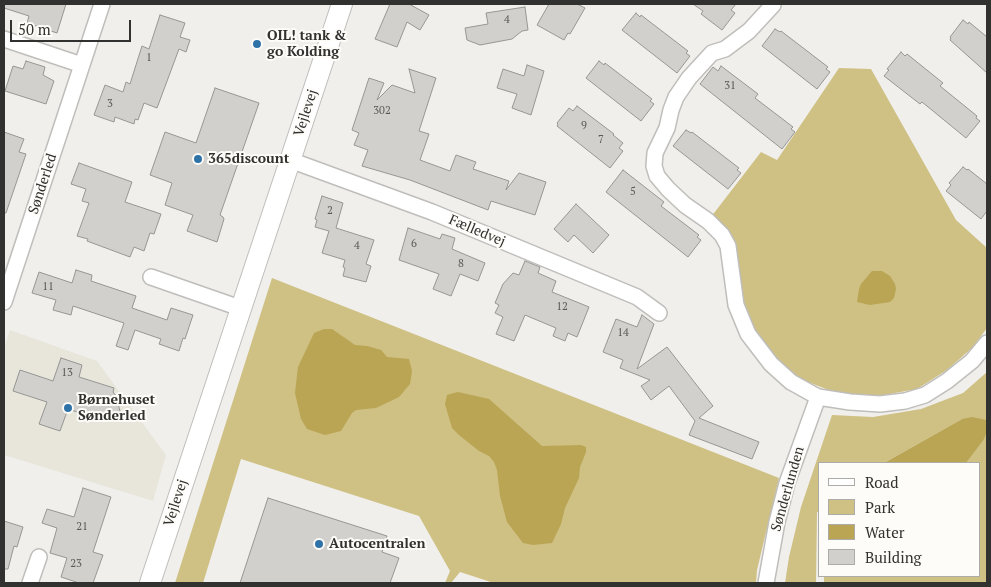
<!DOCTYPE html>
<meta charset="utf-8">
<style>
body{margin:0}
#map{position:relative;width:991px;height:587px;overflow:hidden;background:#f0efec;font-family:"PT Serif",serif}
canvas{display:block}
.frame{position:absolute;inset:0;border:5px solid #31312f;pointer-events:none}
.legend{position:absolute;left:818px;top:462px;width:162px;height:115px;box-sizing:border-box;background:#fdfcf9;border:1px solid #ababa8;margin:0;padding:6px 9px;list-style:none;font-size:15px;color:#31312f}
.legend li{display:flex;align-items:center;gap:10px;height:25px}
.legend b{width:25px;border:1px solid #ababa8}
.scale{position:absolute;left:10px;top:20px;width:121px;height:22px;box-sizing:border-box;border:2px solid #31312f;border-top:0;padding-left:6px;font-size:15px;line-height:18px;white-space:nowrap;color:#31312f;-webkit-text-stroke:4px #fdfcf9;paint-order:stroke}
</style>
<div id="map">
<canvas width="991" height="587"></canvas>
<div class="frame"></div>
<ul class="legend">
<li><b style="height:6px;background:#fff"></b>Road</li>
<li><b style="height:14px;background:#cfc083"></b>Park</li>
<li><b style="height:14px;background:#b9a554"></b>Water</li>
<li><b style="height:14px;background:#d1d0cd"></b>Building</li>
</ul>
<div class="scale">50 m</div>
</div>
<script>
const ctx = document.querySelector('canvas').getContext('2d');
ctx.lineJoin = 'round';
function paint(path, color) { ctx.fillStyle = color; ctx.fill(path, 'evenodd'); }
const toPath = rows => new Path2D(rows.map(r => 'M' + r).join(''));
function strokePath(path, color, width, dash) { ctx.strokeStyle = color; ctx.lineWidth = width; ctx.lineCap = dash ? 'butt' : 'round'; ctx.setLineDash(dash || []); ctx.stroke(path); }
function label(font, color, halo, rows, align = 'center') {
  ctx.font = font + ' "PT Serif",serif'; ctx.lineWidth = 4; ctx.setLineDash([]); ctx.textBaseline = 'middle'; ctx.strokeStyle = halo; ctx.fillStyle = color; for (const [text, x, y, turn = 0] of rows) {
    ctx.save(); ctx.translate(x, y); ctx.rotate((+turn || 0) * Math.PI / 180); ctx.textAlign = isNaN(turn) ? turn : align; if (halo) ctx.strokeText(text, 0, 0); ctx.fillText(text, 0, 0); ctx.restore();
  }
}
paint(toPath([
 [10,330,97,361,166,455,153,501,4,455,4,348]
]), '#e8e6db');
paint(toPath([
 [839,68,871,69,956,220,987,248,987,328,973,347,947,370,917,389,884,395,860,395,831,391,798,378,770,352,747,322,734,239,711,217,761,152,777,160],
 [272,278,779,478,757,570,756,583,494,583,460,572,451,583,445,583,450,571,419,516,241,459,203,583,175,583],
 [987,372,987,583,824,583,824,576,980,576,980,463,966,463,969,458,962,419,884,463,820,463,820,512,817,512,816,583,785,583,789,557,801,507,832,415,873,417,921,409,963,393]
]), '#cfc083');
paint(toPath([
 [872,271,882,271,890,276,895,284,896,289,894,298,890,302,870,305,857,302,859,289,861,284],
 [324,329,332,329,355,345,367,346,381,350,387,357,409,359,412,371,410,384,399,397,376,408,356,410,352,413,341,431,325,435,307,429,301,419,295,393,298,367,314,333],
 [458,392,489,399,542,446,581,445,586,447,586,452,580,467,579,478,565,508,561,524,552,543,533,545,523,543,507,522,500,496,497,470,494,462,489,456,479,451,459,435,452,428,445,404,447,395],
 [972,417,986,420,987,431,984,439,966,463,884,463,962,419]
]), '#b9a554');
const building = toPath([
 [4,4,66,4,57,33,27,23,29,16,4,8,4,4],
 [390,4,409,4,429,15,420,30,407,22,397,47,375,39,390,4],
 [549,4,577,4,585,8,570,34,568,33,564,40,537,25,549,4],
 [693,4,736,4,731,10,735,13,722,30,701,14,703,11,693,4],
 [525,7,528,30,522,31,512,39,480,45,467,40,465,28,488,24,486,13,525,7],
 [636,13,640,17,641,15,688,51,686,53,690,56,677,73,622,30,636,13],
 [160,15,185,23,180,37,190,40,186,52,179,49,157,108,144,103,138,120,135,119,134,124,115,117,114,122,94,115,105,85,123,92,126,82,130,84,142,46,149,49,160,15],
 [963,20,968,24,969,22,987,37,987,73,950,40,951,38,950,37,963,20],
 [775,29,780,32,781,31,828,67,826,69,830,72,817,89,762,46,775,29],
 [901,52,905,56,907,54,943,83,940,86,977,116,976,118,980,121,966,138,922,102,920,104,884,76,889,70,887,69,901,52],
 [26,61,45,67,43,75,54,81,46,104,5,91,13,66,23,69,26,61],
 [599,61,604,65,605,63,652,99,650,101,654,104,641,121,586,78,599,61],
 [527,65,544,71,531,115,512,108,517,94,497,88,503,69,524,76,527,65],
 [721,66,758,94,755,98,793,127,791,129,795,132,782,149,700,84,713,67,718,71,721,66],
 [409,69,436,78,419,131,429,134,420,160,450,171,456,155,476,162,473,169,509,181,506,190,519,173,546,182,535,215,491,201,488,210,410,180,362,166,368,150,354,145,359,133,352,130,369,78,384,83,377,100,392,85,415,93,409,69],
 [215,88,259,103,220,215,223,217,224,219,217,242,187,231,193,215,165,205,172,183,150,175,165,132,196,143,215,88],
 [577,106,614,134,613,135,623,143,619,148,623,151,610,168,557,126,558,124,557,123,569,108,573,111,577,106],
 [686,130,691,133,692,132,739,168,737,170,741,173,728,189,673,146,686,130],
 [4,132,24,139,19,152,26,154,6,213,4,213,4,132],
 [79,163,132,182,125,202,161,214,154,234,150,233,144,251,134,247,130,257,87,241,88,239,77,236,89,203,82,201,86,189,71,184,79,163],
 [963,167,967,170,968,169,987,184,987,211,981,219,946,191,951,185,949,183,963,167],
 [623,170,664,202,661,206,699,235,697,237,701,240,688,257,606,192,623,170],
 [322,196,343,203,336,228,374,240,366,264,371,266,366,282,343,276,345,268,343,267,345,260,322,253,329,231,315,227,317,220,315,219,322,196],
 [576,204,609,235,593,253,574,235,568,242,554,229,576,204],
 [408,228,440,239,442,234,455,238,452,249,485,263,478,281,460,274,451,296,433,289,439,274,399,260,408,228],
 [525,261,540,267,538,273,556,281,552,292,589,307,577,337,568,333,565,341,553,336,556,328,525,315,514,341,496,334,503,317,495,313,499,305,495,303,503,284,513,273,519,275,525,261],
 [76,270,92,275,91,281,136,296,132,308,167,320,171,308,193,315,185,339,183,338,179,351,159,344,161,339,135,330,128,350,116,346,124,323,73,306,71,315,53,310,56,300,32,293,39,272,72,283,76,270],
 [642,315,654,324,637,369,667,347,713,406,699,418,759,442,752,459,689,435,695,421,669,386,651,400,641,386,650,380,620,368,623,360,603,352,616,319,637,327,642,315],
 [61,358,82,365,79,377,114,388,113,392,116,396,121,415,101,420,68,409,60,431,39,424,47,402,13,391,20,370,53,381,61,358],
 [83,488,111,497,93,552,103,555,93,583,79,583,61,577,67,558,50,553,57,528,42,523,47,509,74,517,83,488],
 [268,498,387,536,382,552,399,558,390,583,240,583,268,498],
 [4,521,23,527,17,547,14,546,8,569,4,569,4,521]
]);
paint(building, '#d1d0cd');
strokePath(building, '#969693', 1);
const street = toPath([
 [773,5,749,31,725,49,712,53,689,78,676,97,671,110,667,128,655,153,654,166,657,176,668,189,685,205,708,221,722,235,728,246,736,305,748,334,771,364,791,382,818,397,850,402,880,404,905,401,925,395,947,381,972,361,987,343],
 [4,39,82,65],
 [290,160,432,212,637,297,659,313],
 [151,277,240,308],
 [4,302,102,4],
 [30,583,39,557],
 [766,583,777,522,787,483,818,397]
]);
const secondary = toPath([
 [150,583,342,4]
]);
strokePath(street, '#bfbebb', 18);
strokePath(secondary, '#bfbebb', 22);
strokePath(street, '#fff', 15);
strokePath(secondary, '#fff', 20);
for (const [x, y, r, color] of [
 [257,44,5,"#2f72a7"],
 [198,159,5,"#2f72a7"],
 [68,408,5,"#2f72a7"],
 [319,544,5,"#2f72a7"]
]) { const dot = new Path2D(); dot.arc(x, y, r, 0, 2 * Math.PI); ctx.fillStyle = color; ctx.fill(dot); strokePath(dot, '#fdfcf9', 2); }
label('11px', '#595956', null, [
 ["4",507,20],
 ["1",149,58],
 ["31",730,86],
 ["3",110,104],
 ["302",382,111],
 ["9",584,126],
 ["7",601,140],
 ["5",633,192],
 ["2",330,211],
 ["6",414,244],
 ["4",357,246],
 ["8",461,264],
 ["11",48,287],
 ["12",562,307],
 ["14",623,333],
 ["13",67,373],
 ["21",82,527],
 ["23",76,564]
]);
label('bold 14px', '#31312f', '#fdfcf9', [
 ["OIL! tank &",267,36],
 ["go Kolding",267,52],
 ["365discount",208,159],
 ["Børnehuset",78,400],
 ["Sønderled",78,416],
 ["Autocentralen",329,544]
], 'left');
label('14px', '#31312f', '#fdfcf9', [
 ["Vejlevej",306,113,-72],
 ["Sønderled",43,184,-72],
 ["Fælledvej",477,231,23],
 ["Sønderlunden",788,489,-74],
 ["Vejlevej",176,503,-72]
]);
</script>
